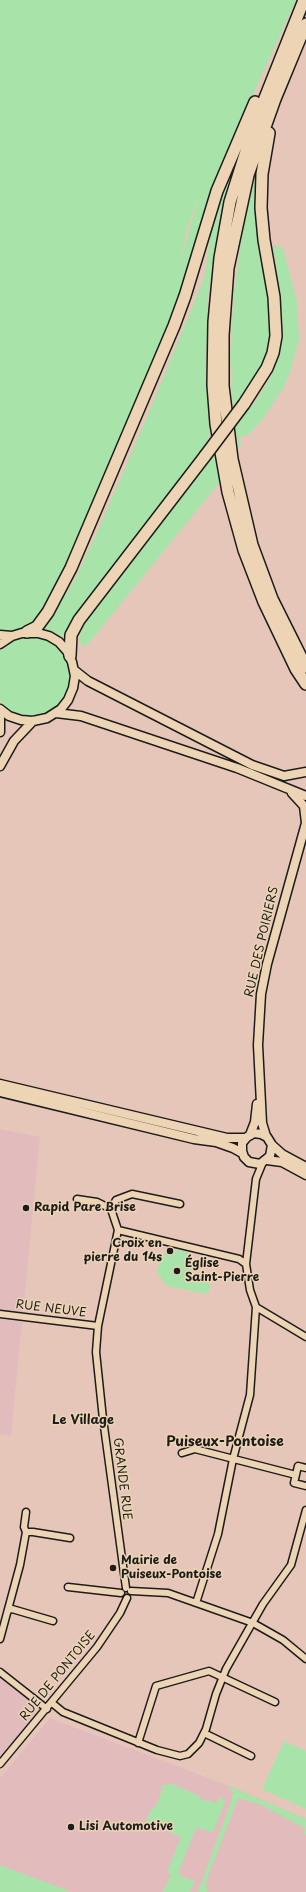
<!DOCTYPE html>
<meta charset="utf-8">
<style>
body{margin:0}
canvas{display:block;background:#e6c6b9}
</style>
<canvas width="306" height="1892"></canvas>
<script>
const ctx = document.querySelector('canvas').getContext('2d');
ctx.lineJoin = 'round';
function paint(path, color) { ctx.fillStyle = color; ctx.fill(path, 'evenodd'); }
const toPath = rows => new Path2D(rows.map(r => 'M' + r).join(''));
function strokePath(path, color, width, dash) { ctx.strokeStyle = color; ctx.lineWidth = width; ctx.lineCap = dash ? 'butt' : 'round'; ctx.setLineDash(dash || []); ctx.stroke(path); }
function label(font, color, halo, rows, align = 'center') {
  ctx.font = font + ' "Playpen Sans",sans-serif'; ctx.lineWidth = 3; ctx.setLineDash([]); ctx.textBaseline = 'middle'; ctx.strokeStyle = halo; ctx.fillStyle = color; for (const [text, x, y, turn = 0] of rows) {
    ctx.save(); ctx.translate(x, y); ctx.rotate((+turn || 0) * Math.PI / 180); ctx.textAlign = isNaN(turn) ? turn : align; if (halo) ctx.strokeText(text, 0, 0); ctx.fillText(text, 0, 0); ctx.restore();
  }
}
paint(toPath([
 [0,1129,40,1137,11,1436,0,1434],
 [0,1678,18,1691,32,1703,36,1709,36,1714,24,1729,0,1756],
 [50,1718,240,1790,306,1819,306,1892,0,1892,0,1778]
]), '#e2bcbd');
paint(toPath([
 [0,0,296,0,224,158,212,190,185,285,153,366,101,482,89,516,55,592,36,622,25,629,8,632,0,630],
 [199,197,180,262,187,229],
 [234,162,220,215,208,298,206,371,210,440,62,636,59,636,40,629,73,583,94,539,143,426,204,278,211,234,209,229,218,201],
 [259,172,260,245,269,304,270,339,264,363,251,387,233,410,230,355,234,294,243,224,254,181,256,173],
 [273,244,283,248,291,278,297,301,299,340,290,372,283,389,262,420,249,434,240,437,241,445,239,449,235,427,259,396,271,376,278,356,282,339,282,314],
 [215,454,220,481,215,488,89,643,83,647,79,641,82,627],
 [26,637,41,638,55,645,65,657,70,672,68,688,61,702,50,711,36,716,21,715,7,709,0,701,0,651,11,642],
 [167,1248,187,1252,187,1256,196,1266,192,1271,211,1286,207,1294,167,1286,156,1271],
 [284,1741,306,1751,306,1809,262,1789],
 [172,1784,200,1796,200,1799,206,1801,208,1800,217,1803,220,1796,225,1801,213,1832,199,1828,195,1830,179,1871,180,1876,195,1881,190,1892,163,1892,171,1874,167,1872,181,1837,146,1822,152,1807,155,1808,163,1788,159,1786],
 [227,1785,306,1819,306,1835,304,1834,305,1828,259,1804,238,1798,210,1871,206,1882,207,1892,198,1892,232,1799,233,1792],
 [0,1865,69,1891,69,1892,0,1892]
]), '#a8e4a9');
const street = toPath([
 [77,1199,97,1202,111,1209,118,1230],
 [111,1209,116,1200,132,1194,180,1204],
 [118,1230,98,1326,96,1352,103,1419,126,1588],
 [118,1230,239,1259,246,1264],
 [256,1307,306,1337],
 [0,1314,98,1326],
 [182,1453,195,1449,296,1475],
 [306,1468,298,1466,294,1483,306,1486],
 [26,1532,33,1532,70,1538],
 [68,1587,121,1593],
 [131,1591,168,1593,253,1623,283,1640,306,1659],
 [196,1603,218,1534,233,1459,250,1395,256,1307,250,1290,246,1264,256,1179,263,1162],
 [8,1610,12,1609,53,1621],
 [0,1639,20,1565,26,1532,24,1527,26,1512],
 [0,1672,47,1709],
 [52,1703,63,1712,157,1750,180,1756,188,1754,199,1743,206,1729,216,1694,226,1669,263,1604,291,1565,306,1510],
 [204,1733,251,1756],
 [138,1743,156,1686,209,1671,275,1702],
 [0,1764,97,1647,120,1613,127,1598]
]);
const secondary = toPath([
 [0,635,12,636],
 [0,644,12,636,22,633,38,633,49,636,59,642,67,651,72,662,75,676,73,688,68,700,61,709,47,718,33,721,21,720,9,716,0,709],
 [74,670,88,681,252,765,284,776,306,772],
 [56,713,81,716,237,768,306,796],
 [0,717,0,732],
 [0,766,14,741,33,721],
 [292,793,304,806,306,823],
 [0,1084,227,1138,246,1138],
 [0,1092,194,1139,216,1142,233,1148,242,1153],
 [250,1135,255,1122,257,1104],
 [266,1136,262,1123,258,1045,261,994,267,964,306,823],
 [272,1145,270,1156,260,1164,249,1162,244,1157,242,1151,242,1143,247,1137,254,1133,261,1134,267,1137,272,1145,282,1154,306,1167],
 [267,1160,282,1162,306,1175]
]);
const highway = toPath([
 [304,0,255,123,230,202,220,258,214,322,213,385,216,424,228,492,244,550,264,602,296,669,306,684],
 [306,24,275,99,248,175,228,268,223,335,223,386,232,459,252,545,272,599,306,667],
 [244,404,267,368,273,353,276,336,274,297,264,240,261,208,262,174,269,133],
 [27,632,37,627,48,612,71,568,174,326,185,296,217,191,255,102],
 [70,656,71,635,79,620,205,456]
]);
strokePath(street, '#1c1c1c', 9);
strokePath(secondary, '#1c1c1c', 11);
strokePath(highway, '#1c1c1c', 14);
strokePath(street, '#ecd4b4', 6);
strokePath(secondary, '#ecd4b4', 8);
strokePath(highway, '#ecd4b4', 11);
const highwayBridge = toPath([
 [205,456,244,404]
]);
strokePath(highwayBridge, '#1c1c1c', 14, []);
strokePath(highwayBridge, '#ecd4b4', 11);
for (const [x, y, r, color] of [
 [26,1208,4,"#1c1c1c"],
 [170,1251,4,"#1c1c1c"],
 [177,1271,4,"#1c1c1c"],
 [113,1568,4,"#1c1c1c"],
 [71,1827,4,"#1c1c1c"]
]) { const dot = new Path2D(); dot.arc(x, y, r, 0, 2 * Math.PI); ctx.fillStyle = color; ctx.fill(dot); strokePath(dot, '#ecd4b4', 1.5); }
label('12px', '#1c1c1c', '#ecd4b4', [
 ["RUE DES POIRIERS",262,942,-77],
 ["RUE NEUVE",51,1309,7],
 ["GRANDE RUE",122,1479,83],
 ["RUE DE PONTOISE",58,1676,-51]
]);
label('bold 12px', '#1c1c1c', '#ecd4b4', [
 ["Rapid Pare Brise",34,1208],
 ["Croix en",162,1244,"right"],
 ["pierre du 14s",162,1258,"right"],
 ["Église",185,1264],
 ["Saint-Pierre",185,1278],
 ["Mairie de",121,1561],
 ["Puiseux-Pontoise",121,1575],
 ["Lisi Automotive",79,1827]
], 'left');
label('bold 13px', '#1c1c1c', '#ecd4b4', [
 ["Le Village",83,1420]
]);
label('bold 14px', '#1c1c1c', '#ecd4b4', [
 ["Puiseux-Pontoise",225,1442]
]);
</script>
